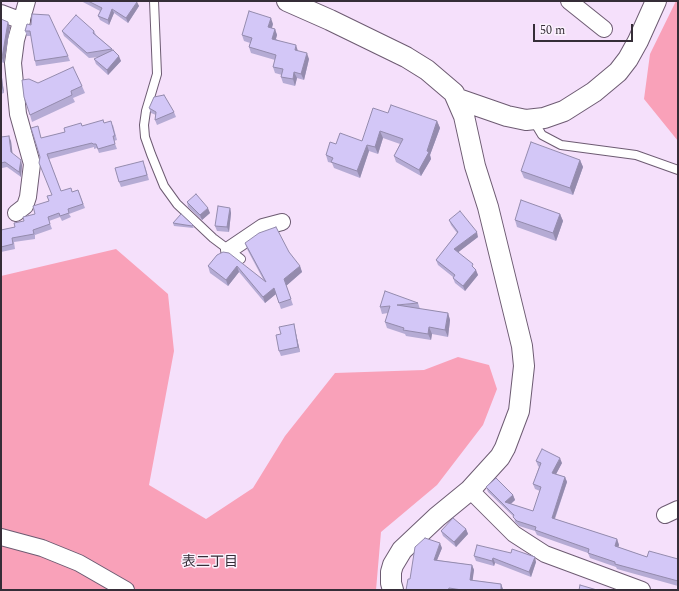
<!DOCTYPE html>
<meta charset="utf-8">
<style>
body{margin:0}
#map{position:relative;width:679px;height:591px;overflow:hidden;background:#f5e0fb;font-family:Spectral,serif}
canvas{display:block}
.frame{position:absolute;inset:0;border:2px solid #352d37;pointer-events:none}
.scale{position:absolute;left:533px;top:24px;width:100px;height:18px;box-sizing:border-box;border:2px solid #352d37;border-top:0;padding-left:5px;font-size:12px;line-height:14px;white-space:nowrap;color:#352d37;-webkit-text-stroke:3px #fbf2fd;paint-order:stroke}
</style>
<div id="map">
<canvas width="679" height="591"></canvas>
<div class="frame"></div>
<div class="scale">50 m</div>
</div>
<script>
const ctx = document.querySelector('canvas').getContext('2d');
ctx.lineJoin = 'round';
function paint(path, color) { ctx.fillStyle = color; ctx.fill(path, 'evenodd'); }
const toPath = rows => new Path2D(rows.map(r => 'M' + r).join(''));
function strokePath(path, color, width, dash) { ctx.strokeStyle = color; ctx.lineWidth = width; ctx.lineCap = dash ? 'butt' : 'round'; ctx.setLineDash(dash || []); ctx.stroke(path); }
function label(font, color, halo, rows, align = 'center') {
  ctx.font = font + ' Spectral,"Noto Sans JP",serif'; ctx.lineWidth = 3; ctx.setLineDash([]); ctx.textBaseline = 'middle'; ctx.strokeStyle = halo; ctx.fillStyle = color; for (const [text, x, y, turn = 0] of rows) {
    ctx.save(); ctx.translate(x, y); ctx.rotate((+turn || 0) * Math.PI / 180); ctx.textAlign = isNaN(turn) ? turn : align; if (halo) ctx.strokeText(text, 0, 0); ctx.fillText(text, 0, 0); ctx.restore();
  }
}
paint(toPath([
 [676,1,678,1,678,141,644,99,650,54],
 [116,249,168,294,174,351,149,485,206,519,253,488,285,436,335,373,424,370,458,357,489,365,497,389,483,425,437,485,381,532,376,590,1,590,1,276]
]), '#f9a1b9');
const service = toPath([
 [154,1,157,74,146,111,144,125,145,137,151,154,164,186,177,204,213,238,241,259],
 [533,120,542,135,561,145,636,155,678,170]
]);
const minor = toPath([
 [569,1,604,29],
 [1,13,22,21],
 [16,213,25,206,28,197,32,164,18,114,13,63,16,40,27,1],
 [229,250,263,227,282,222],
 [470,490,514,534,545,554,642,590],
 [665,515,678,509],
 [1,537,42,548,79,563,126,590]
]);
const tertiary = toPath([
 [287,1,330,20,406,57,427,70,454,93,464,116,475,166,488,207,522,346,524,366,519,411,505,448,500,457,470,490,437,517,402,550,393,565,391,572,391,583,393,590],
 [458,99,507,116,526,120,544,118,564,111,594,92,618,72,628,59,638,41,656,1]
]);
strokePath(service, '#6d5b72', 10);
strokePath(minor, '#6d5b72', 18);
strokePath(tertiary, '#6d5b72', 22);
strokePath(service, '#fff', 8);
strokePath(minor, '#fff', 16);
strokePath(tertiary, '#fff', 20);
paint(toPath([
 [81,1,136,1,139,6,128,23,114,13,109,25,100,20,98,16,100,11],
 [1,19,10,27,4,63,1,62],
 [27,24,68,56,70,61,36,66,35,61,31,36,27,36,25,31],
 [273,24,272,28,275,29,277,35,276,39,298,51,309,59,304,80,297,78,295,86,283,83,281,77,282,75,275,73,273,67,275,60,251,53,249,47,250,43,244,41,242,35],
 [62,31,94,31,96,35,112,49,121,61,108,75,96,64,94,59,100,57,89,58,64,36],
 [1,70,4,93,1,94],
 [38,83,82,86,85,93,73,98,75,102,32,122,30,115],
 [149,108,174,112,176,117,157,125,155,120,156,115,151,113],
 [388,113,437,121,440,128,430,155,431,159,421,176,396,162,394,156,400,144,383,138,378,154,369,151,360,178,334,168,332,163,328,162,326,155,336,144,362,141],
 [104,123,113,125,117,140,114,141,117,149,99,153,97,148,94,149,94,147,49,159,61,191,72,192,78,190,85,208,69,214,71,217,62,221,60,217,49,221,52,229,35,235,35,239,14,242,15,249,1,252,1,230,15,227,24,221,35,214,49,201,52,195,42,138,65,132,82,126],
 [1,137,11,141,12,153,22,165,21,177,7,167,2,168,1,166],
 [580,160,583,167,573,195,524,178,521,171],
 [145,166,149,180,121,187,119,182],
 [187,202,210,213,202,220,188,207],
 [230,208,231,213,229,232,217,231,215,226],
 [560,214,563,221,556,241,517,227,515,220],
 [449,220,478,237,458,252,475,269,478,275,465,291,455,283,453,278,453,277,438,265,436,260,457,233,451,225],
 [173,223,193,225,194,227,193,228,174,226],
 [245,243,300,266,302,272,286,286,293,305,281,309,276,294,265,303,239,272,228,286,210,273,208,266,217,255,264,281,247,249],
 [418,303,420,309,448,313,450,320,448,337,432,334,431,340,406,336,405,334,387,328,385,322,388,313,382,314,380,307],
 [294,324,295,329,300,352,281,356,279,351,281,334],
 [536,461,562,463,556,474,565,477,567,482,555,519,617,539,619,545,618,547,647,557,678,559,678,586,617,569,616,567,590,558,588,553,537,535,535,531,519,526,515,522,514,517,488,492,486,487,513,495,515,500,511,504,533,511,540,491,535,489,533,484,539,467,538,466],
 [466,529,468,534,456,547,443,536,441,531],
 [442,548,437,560,472,565,474,570,472,580,501,584,503,590,406,590,410,579],
 [474,556,536,562,531,577,495,563,494,566,476,561]
]), '#b5abd4');
paint(toPath([
 [137,2,139,6,128,23,126,18],
 [112,9,114,13,109,25,108,20],
 [271,18,273,24,270,33,268,27],
 [8,22,10,27,4,63,2,58],
 [275,29,277,35,274,45,272,39],
 [296,45,298,51,295,50],
 [307,53,309,59,304,80,301,74],
 [119,56,121,61,108,75,107,70],
 [1,70,4,93,2,88,1,79],
 [294,72,297,78,295,86,293,79],
 [437,121,440,128,430,155,431,159,421,176,419,170,427,151],
 [380,131,383,138,378,154,375,147],
 [9,136,11,141,13,157,11,152],
 [367,145,369,151,360,178,357,171],
 [21,160,22,165,21,177,19,172],
 [580,160,583,167,573,195,570,188],
 [208,208,210,213,202,220,200,215],
 [230,208,231,213,229,232,227,227],
 [560,214,563,221,556,241,553,233],
 [477,232,478,237,456,254,454,249],
 [237,266,239,272,228,286,226,280],
 [300,266,302,272,286,286,293,305,284,279],
 [476,270,478,275,465,291,463,286],
 [274,288,276,294,265,303,263,297],
 [448,313,450,320,448,337,445,330],
 [294,324,295,329,300,352,298,347],
 [429,327,432,334,431,340,428,334],
 [560,458,562,463,554,478,552,473],
 [565,477,567,482,553,523,552,518],
 [513,495,515,500,507,507,505,502],
 [466,529,468,534,456,547,454,542],
 [617,539,619,545,617,551,615,546],
 [440,543,442,548,435,565,434,560],
 [535,557,536,562,531,577,529,572],
 [493,558,495,563,494,566,492,561],
 [472,565,474,570,472,585,470,580],
 [501,584,503,589,503,590,501,590]
]), '#948bad');
const building = toPath([
 [88,1,136,1,137,2,126,18,112,9,108,20,98,16,102,8,88,1],
 [249,11,271,18,268,27,275,29,272,39,296,45,295,50,307,53,301,74,294,72,293,79,281,77,283,69,273,67,276,55,249,47,252,38,242,35,249,11],
 [32,14,49,15,68,56,35,61,30,31,25,31,27,24,31,25,32,14],
 [76,15,94,31,93,33,112,49,87,53,62,31,76,15],
 [1,19,8,22,2,58,1,58,1,19],
 [113,50,119,56,107,70,94,59,113,50],
 [73,67,82,86,71,91,72,95,30,115,24,97,22,80,29,79,38,83,73,67],
 [1,79,2,88,1,89,1,79],
 [164,95,174,112,155,120,156,112,149,108,150,106,154,97,164,95],
 [391,105,437,121,427,151,429,152,419,170,394,156,403,139,380,131,375,147,367,145,357,171,331,162,333,158,326,155,330,142,336,144,340,133,362,141,373,108,388,113,391,105],
 [103,120,104,123,111,121,115,136,113,136,115,144,98,149,96,144,93,144,92,143,47,154,61,191,71,188,72,192,78,190,83,204,68,209,69,213,60,216,59,213,48,217,50,224,33,230,34,234,12,238,13,244,1,247,1,230,15,227,14,223,24,221,23,217,35,214,33,206,49,201,47,196,52,195,39,163,40,157,31,128,38,126,41,138,65,132,64,128,81,123,82,126,103,120],
 [9,136,11,152,21,160,19,172,5,162,1,163,1,137,9,136],
 [531,142,580,160,570,188,521,171,531,142],
 [143,161,147,175,119,182,115,168,143,161],
 [196,194,208,208,200,215,187,202,196,194],
 [521,200,560,214,553,233,515,220,521,200],
 [218,206,230,208,227,227,215,226,218,206],
 [460,211,477,232,454,249,473,264,472,266,476,270,463,286,453,278,455,275,436,260,458,232,449,220,460,211],
 [181,214,193,225,192,226,173,223,181,214],
 [276,227,289,252,300,266,284,279,291,299,279,303,274,288,263,297,237,266,226,280,208,266,217,255,223,252,229,253,266,282,245,243,259,233,276,227],
 [385,291,418,303,397,305,448,313,445,330,429,327,428,334,403,330,404,328,385,322,390,306,380,307,385,291],
 [294,324,298,347,279,351,276,335,281,334,279,327,294,324],
 [542,449,560,458,552,473,565,477,552,518,617,539,615,546,647,557,649,551,678,559,678,581,615,564,615,562,588,553,589,549,535,530,536,527,517,521,513,517,514,515,486,487,496,478,513,495,505,502,533,511,541,487,533,484,541,463,536,461,542,449],
 [453,518,466,529,454,542,441,531,453,518],
 [425,538,440,543,434,560,472,565,470,580,501,584,501,590,462,590,449,588,448,590,406,590,408,579,410,579,415,547,425,538],
 [477,545,511,553,512,549,535,557,529,572,493,558,492,561,474,556,477,545],
 [580,585,597,590,579,590,580,585]
]);
paint(building, '#d3c7f7');
strokePath(building, '#948bad', 1);
label('14px', '#352d37', '#fbf2fd', [
 ["表二丁目",210,563]
]);
</script>
